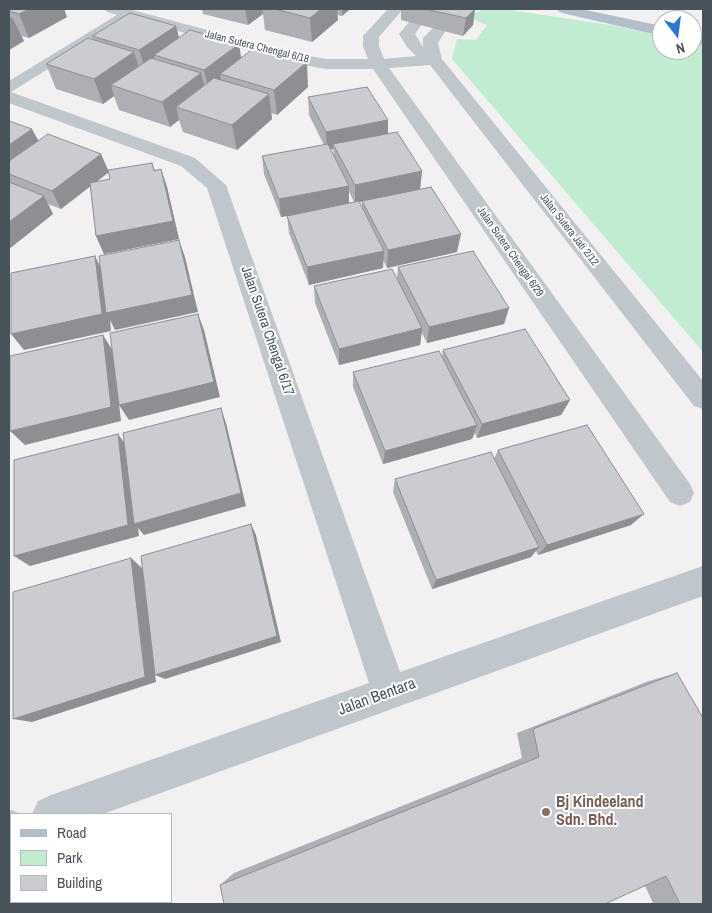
<!DOCTYPE html>
<style>
body{margin:0}
#map{position:relative;width:712px;height:913px;overflow:hidden;background:#f2f0f0;font-family:"Archivo Narrow",sans-serif}
canvas{display:block}
.frame{position:absolute;inset:0;border:10px solid #49535b;pointer-events:none}
.legend{position:absolute;left:10px;top:813px;width:162px;height:90px;box-sizing:border-box;background:#fff;border:1px solid #b6babd;margin:0;padding:6px 9px;list-style:none;font-size:15px;color:#49535b}
.legend li{display:flex;align-items:center;gap:10px;height:25px}
.legend b{width:25px;border:1px solid #b6babd}
.north{position:absolute;left:652px;top:10px;width:50px;height:50px;box-sizing:border-box;background:#fff;border:1px solid #b6babd;border-radius:50%;rotate:165deg;font-size:14px;font-weight:700;line-height:20px;text-align:center;color:#49535b}
.north::after{content:'';display:block;margin:auto;width:18px;height:22px;background:#2877d4;clip-path:polygon(50% 0,100% 100%,50% 72%,0 100%)}
</style>
<div id="map">
<canvas width="712" height="913"></canvas>
<div class="frame"></div>
<ul class="legend">
<li><b style="height:6px;background:#b1bfcc"></b>Road</li>
<li><b style="height:14px;background:#c2ecd1"></b>Park</li>
<li><b style="height:14px;background:#caccd2"></b>Building</li>
</ul>
<div class="north">N</div>
</div>
<script>
const ctx = document.querySelector('canvas').getContext('2d');
ctx.lineJoin = 'round';
function paint(path, color) { ctx.fillStyle = color; ctx.fill(path, 'evenodd'); }
const toPath = rows => new Path2D(rows.map(r => 'M' + r).join(''));
function strokePath(path, color, width, dash) { ctx.strokeStyle = color; ctx.lineWidth = width; ctx.lineCap = dash ? 'butt' : 'round'; ctx.setLineDash(dash || []); ctx.stroke(path); }
function label(font, color, halo, rows, align = 'center') {
  ctx.font = font + ' "Archivo Narrow",sans-serif'; ctx.lineWidth = 4; ctx.setLineDash([]); ctx.textBaseline = 'middle'; ctx.strokeStyle = halo; ctx.fillStyle = color; for (const [text, x, y, turn = 0] of rows) {
    ctx.save(); ctx.translate(x, y); ctx.rotate((+turn || 0) * Math.PI / 180); ctx.textAlign = isNaN(turn) ? turn : align; if (halo) ctx.strokeText(text, 0, 0); ctx.fillText(text, 0, 0); ctx.restore();
  }
}
paint(toPath([
 [483,9,503,9,610,25,662,36,662,50,692,50,692,42,703,44,703,352,452,59,457,39,476,40,487,25,468,17]
]), '#c2ecd1');
paint(toPath([
 [105,9,128,9,299,54,326,59,368,59,363,46,363,36,388,9,403,9,379,37,379,46,384,59,416,56,407,47,399,34,410,21,415,20,422,24,415,34,423,47,423,38,434,27,444,27,446,30,438,43,442,59,703,381,703,409,694,406,430,65,389,68,690,484,694,493,690,502,680,506,670,502,373,69,326,69,298,64,130,18,11,92,195,158,226,185,400,672,703,566,703,596,103,814,32,814,38,801,51,795,369,683,207,188,181,166,9,103,9,81,117,15,107,12,105,9],
 [11,810,22,814,11,814,11,848,9,849,9,811,11,810]
]), '#bfc7cd');
paint(toPath([
 [555,9,581,9,662,26,662,36,562,13,555,9],
 [692,33,703,35,703,45,692,43,692,33]
]), '#b1bfcc');
paint(toPath([
 [9,9,64,9,67,17,29,38,21,36,24,41,9,50],
 [202,9,350,9,342,16,337,15,338,20,312,42,265,30,263,14,248,25,203,14],
 [401,9,475,9,473,25,463,36,401,20],
 [176,26,179,38,241,58,308,87,277,115,271,113,272,119,237,150,183,132,179,120,170,127,119,110,114,96,103,104,56,89,46,64,94,40,92,36],
 [308,97,388,120,388,134,422,171,420,189,457,252,387,268,383,260,383,268,309,285,289,233,287,216,281,217,264,174,262,156,324,145,309,115],
 [330,149,333,149,334,155],
 [349,191,352,198,354,202,349,203],
 [362,201,362,208,359,202],
 [9,121,38,141,108,171,152,163,155,170,161,169,167,187,179,239,104,254,96,236,90,186,61,209,48,204,53,214,9,249],
 [109,172,110,179,96,182],
 [398,267,509,308,504,324,427,343,422,333,420,345,339,365,315,303,314,286,397,278],
 [443,350,570,400,561,415,477,438,475,433,472,439,383,464,353,387,353,372,442,356],
 [498,450,631,525,538,555,536,551,531,557,432,589,393,492,395,479,494,459],
 [677,673,703,904,656,904,653,903,645,886,220,885,234,873,522,758,517,733,649,681]
]), '#aeafb5');
paint(toPath([
 [29,9,64,9,67,17,29,38,19,14],
 [245,9,262,9,263,14,248,25],
 [321,9,337,9,338,20,312,42,310,18],
 [342,9,350,9,342,16],
 [475,9,473,25,463,36,466,18],
 [12,17,24,41,9,50,9,19],
 [176,26,182,50,154,55,157,67,147,74,139,50],
 [239,44,243,69,220,74,222,85,210,95,204,70],
 [134,52,142,77,111,85,114,96,103,104,94,79],
 [307,62,308,87,277,115,274,90],
 [201,73,207,98,176,107,179,120,170,127,162,102],
 [269,94,272,119,237,150,232,125],
 [388,120,388,138,333,144,333,149,327,150,326,132],
 [32,129,42,147,9,170,9,145],
 [101,154,109,172,61,209,52,191],
 [161,169,167,187,179,239,104,254,96,236],
 [422,171,420,189,355,203,355,185],
 [349,186,349,204,281,217,279,199],
 [44,196,53,214,9,249,9,222],
 [461,234,457,252,387,268,388,250],
 [179,240,185,257,198,312,115,330,110,320,111,331,24,350,11,334,95,256,104,274],
 [384,251,383,268,309,285,307,267],
 [509,308,504,324,427,343,429,327],
 [198,314,204,330,220,397,129,420,119,405],
 [422,328,420,345,339,365,339,349],
 [103,335,113,351,121,421,25,445,10,431],
 [570,400,561,415,477,438,482,424],
 [221,408,226,423,246,506,144,535,138,528,139,536,30,566,14,556,118,434,128,448],
 [477,425,472,439,383,464,385,451],
 [644,514,631,525,538,555,547,545],
 [251,524,256,535,281,642,165,679,155,675,156,682,32,722,13,719,131,558,142,568],
 [539,547,531,557,432,589,436,580]
]), '#8d8f93');
const building = toPath([
 [9,9,29,9,19,14,9,11,9,9],
 [275,9,321,9,310,18,275,9],
 [425,9,475,9,466,18,425,9],
 [130,13,176,26,139,50,92,36,130,13],
 [190,30,239,44,204,70,154,55,190,30],
 [88,38,134,52,94,79,46,64,88,38],
 [254,48,307,62,274,90,220,74,254,48],
 [151,58,201,73,162,102,111,85,151,58],
 [214,78,269,94,232,125,176,107,214,78],
 [367,87,388,120,326,132,308,97,367,87],
 [9,121,32,129,9,145,9,121],
 [397,132,422,171,355,185,333,144,397,132],
 [48,134,101,154,52,191,9,174,9,161,48,134],
 [328,144,349,186,279,199,262,156,328,144],
 [152,163,154,171,161,169,173,221,96,236,90,183,110,179,108,170,152,163],
 [9,182,44,196,9,222,9,182],
 [431,187,461,234,388,250,362,201,431,187],
 [359,201,384,251,307,267,287,216,359,201],
 [179,240,192,295,106,313,99,256,179,240],
 [473,251,509,308,429,327,398,267,473,251],
 [95,256,102,314,11,334,11,273,95,256],
 [392,269,422,328,339,349,314,286,392,269],
 [198,314,214,382,119,405,110,333,198,314],
 [525,329,570,400,482,424,443,350,525,329],
 [103,335,111,407,10,431,10,356,103,335],
 [439,351,477,425,385,451,353,372,439,351],
 [221,408,241,493,134,524,123,433,221,408],
 [587,425,644,514,547,545,498,450,587,425],
 [118,434,128,525,14,556,14,460,118,434],
 [491,452,539,547,436,580,395,479,491,452],
 [251,524,277,636,155,675,141,556,251,524],
 [131,558,145,677,13,719,13,592,131,558],
 [677,673,703,718,703,904,680,904,666,876,605,904,224,904,220,885,539,757,533,729,677,673]
]);
paint(building, '#caccd2');
strokePath(building, '#8d8f93', 1);
for (const [x, y, r, color] of [
 [546,812,5,"#8d6e63"]
]) { const dot = new Path2D(); dot.arc(x, y, r, 0, 2 * Math.PI); ctx.fillStyle = color; ctx.fill(dot); strokePath(dot, '#fff', 2); }
label('11px', '#49535b', '#fff', [
 ["Jalan Sutera Chengal 6/18",257,47,14],
 ["Jalan Sutera Jati 2/12",569,230,52],
 ["Jalan Sutera Chengal 6/29",510,252,55]
]);
label('14px', '#49535b', '#fff', [
 ["Jalan Sutera Chengal 6/17",267,331,71]
]);
label('16px', '#49535b', '#fff', [
 ["Jalan Bentara",377,697,-20]
]);
label('bold 16px', '#785e54', '#fff', [
 ["Bj Kindeeland",556,803],
 ["Sdn. Bhd.",556,821]
], 'left');
</script>
